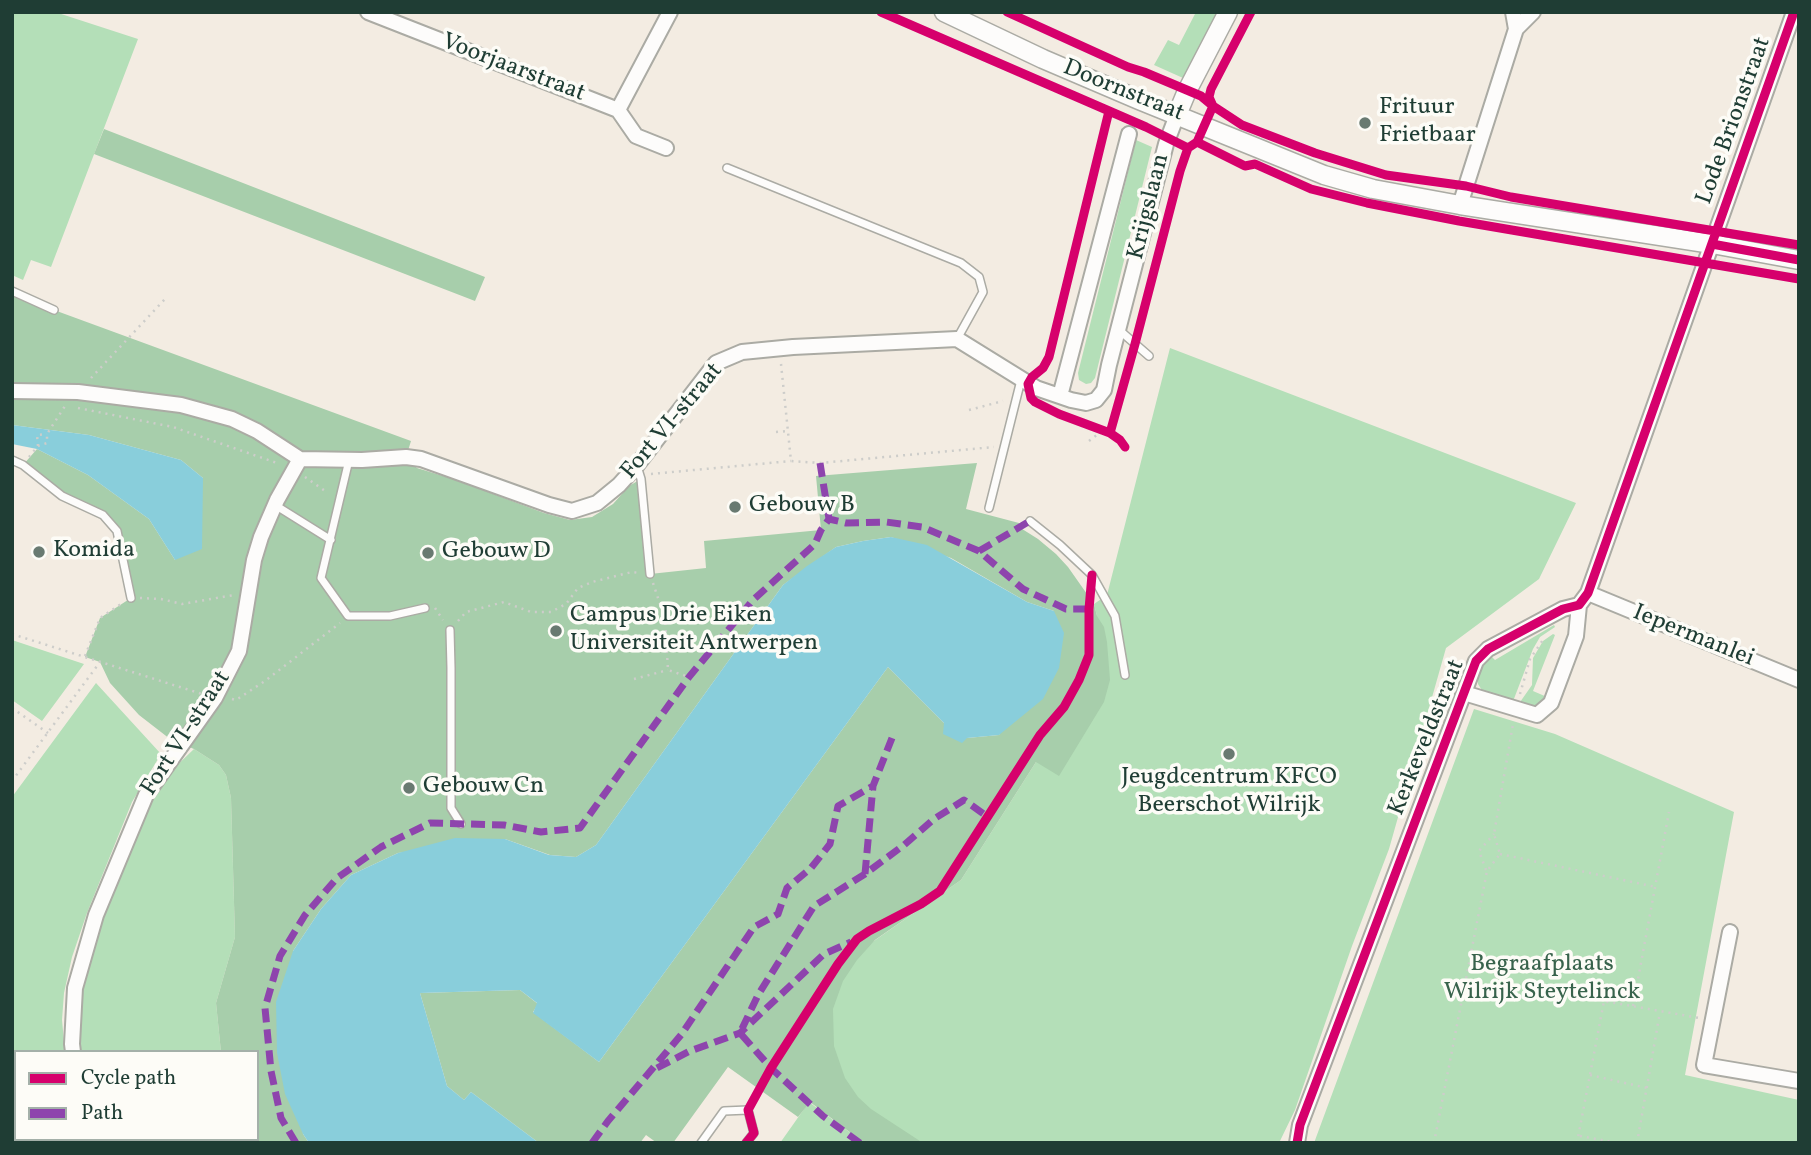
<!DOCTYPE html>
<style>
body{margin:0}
#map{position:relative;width:1811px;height:1155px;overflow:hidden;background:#f3ece2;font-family:Vollkorn,serif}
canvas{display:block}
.frame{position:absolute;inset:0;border:14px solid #1f3d34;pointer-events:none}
.legend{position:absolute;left:14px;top:1050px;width:245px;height:91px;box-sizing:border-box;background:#fdfcf7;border:2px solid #a4b0a9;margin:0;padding:9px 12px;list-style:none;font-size:21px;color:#1f3d34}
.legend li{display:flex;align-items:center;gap:14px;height:35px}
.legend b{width:35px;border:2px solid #a4b0a9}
</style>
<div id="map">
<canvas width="1811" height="1155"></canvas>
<div class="frame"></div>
<ul class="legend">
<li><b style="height:9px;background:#d6006c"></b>Cycle path</li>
<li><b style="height:9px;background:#8e44ad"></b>Path</li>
</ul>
</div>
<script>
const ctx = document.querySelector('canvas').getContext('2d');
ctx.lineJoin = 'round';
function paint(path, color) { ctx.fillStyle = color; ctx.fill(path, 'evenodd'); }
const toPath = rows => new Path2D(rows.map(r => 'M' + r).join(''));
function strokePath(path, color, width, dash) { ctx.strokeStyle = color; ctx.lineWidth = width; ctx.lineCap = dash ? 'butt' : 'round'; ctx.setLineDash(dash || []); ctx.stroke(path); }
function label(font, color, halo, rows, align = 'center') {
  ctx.font = font + ' Vollkorn,serif'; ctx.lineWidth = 7; ctx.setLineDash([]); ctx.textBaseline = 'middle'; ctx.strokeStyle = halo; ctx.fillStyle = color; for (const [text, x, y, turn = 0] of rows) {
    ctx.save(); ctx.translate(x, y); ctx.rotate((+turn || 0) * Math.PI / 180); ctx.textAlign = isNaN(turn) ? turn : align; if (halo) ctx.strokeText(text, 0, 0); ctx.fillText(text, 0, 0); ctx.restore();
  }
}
paint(toPath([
 [12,12,55,12,138,39,51,267,31,260,23,280,12,275],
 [1196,12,1217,12,1183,78,1154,65,1168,40,1179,45],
 [1136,140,1152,147,1095,378,1091,383,1086,384,1079,380,1078,373],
 [1170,348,1576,503,1539,579,1446,648,1389,849,1352,946,1295,1110,1279,1143,913,1143,810,1064,844,962,961,880,1036,762,1097,616,1094,604,1107,595],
 [1554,625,1555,627,1540,637,1533,649,1512,704,1485,695,1478,684,1478,678,1479,671,1488,659,1492,657,1495,660],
 [1553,634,1555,635,1533,691,1547,697,1540,704,1534,707,1518,705,1532,685,1533,658,1543,641],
 [12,640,84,664,42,721,12,700],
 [96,683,161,754,132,802,87,913,72,957,64,993,62,1020,65,1052,16,1052,16,1139,90,1139,91,1143,12,1143,12,797],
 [1474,709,1555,734,1734,812,1685,1075,1799,1100,1799,1143,1314,1143],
 [194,749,219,765,226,775,231,798,235,937,216,1003,221,1052,73,1052,75,988,146,795],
 [809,1102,864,1143,780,1143],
 [102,1139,247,1139,249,1143,103,1143]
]), '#b4dfb8');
paint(toPath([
 [104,129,485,277,475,301,94,154],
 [12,291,54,310,411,441,406,457,417,468,456,480,544,513,570,520,592,517,613,504,629,486,641,479,650,574,706,568,704,541,821,530,816,476,977,463,966,509,1019,523,1019,527,1038,539,1056,554,1068,567,1094,604,1097,616,1104,627,1107,642,1110,680,1104,702,1059,776,1036,762,961,880,875,940,857,960,843,981,833,1009,834,1046,845,1078,858,1097,871,1109,923,1143,864,1143,810,1102,798,1117,728,1067,673,1143,657,1143,646,1135,640,1143,539,1143,471,1092,464,1100,447,1086,420,993,520,990,538,1004,533,1012,599,1062,888,667,944,723,967,738,999,735,1054,611,1027,602,951,558,891,537,863,541,836,547,783,585,596,845,576,857,550,855,505,839,398,853,351,875,321,909,293,951,303,1134,309,1143,249,1143,247,1139,257,1139,257,1052,221,1052,216,1003,235,937,231,798,226,775,219,765,194,749,170,739,139,715,110,683,100,662,85,657,100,618,131,598,117,532,103,515,62,496,23,465,37,449,88,475,149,519,175,560,203,478,181,460,89,435,12,425]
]), '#a7ceab');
paint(toPath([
 [12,425,89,435,181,460,203,478,202,549,175,560,149,519,88,475,37,449,12,444],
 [891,537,927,545,1027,602,1054,611,1064,633,1059,668,1043,699,999,735,967,738,962,743,943,734,944,723,888,667,599,1062,533,1013,537,1003,520,990,420,993,447,1086,464,1100,471,1092,539,1143,309,1143,303,1134,285,1094,277,1053,276,1002,293,951,321,909,351,875,398,853,455,838,505,839,549,855,576,857,596,845,783,585,807,566,836,547,863,541]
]), '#89cedb');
const service = toPath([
 [727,168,961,263,979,277,983,292,957,339],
 [12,291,54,310],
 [1118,329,1149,356],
 [12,460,23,465,62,496,103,515,117,531,131,598],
 [349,460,321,578,348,616,390,616,425,608],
 [637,466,641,479,650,574],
 [275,505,331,540],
 [989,508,1021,380],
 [1030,521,1060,545,1092,575,1115,616,1125,675],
 [450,630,451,668,451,808,461,824],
 [701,1143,724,1111,748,1110,754,1133,746,1143]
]);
const minor = toPath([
 [368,12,618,110,670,12],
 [1516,29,1533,12],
 [618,110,636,136,666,148],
 [1460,205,1516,29,1513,12],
 [12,391,78,392,181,405,232,419,257,431,300,459,362,460,406,457,421,459,549,505,572,511,597,503,619,485,637,465,716,363,742,352,793,347,957,339,1036,388,1071,400,1086,403,1096,400,1104,390,1109,365,1166,144,1177,115],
 [1060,396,1129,134],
 [1588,593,1799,680],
 [1464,693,1537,715,1551,703,1576,636,1579,605],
 [1730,932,1704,1065,1799,1081],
 [73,1052,72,1044,75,988,96,915,146,795,215,698,239,651,254,560,261,537,277,500,300,459],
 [102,1139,103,1143],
 [1297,1143,1300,1125,1476,661,1488,649,1563,609,1579,605,1588,593,1794,12]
]);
const tertiary = toPath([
 [944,12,1043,59,1139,100,1324,175,1373,189,1460,205,1712,244,1799,260],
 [1177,115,1187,91,1228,12]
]);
strokePath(service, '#ababa4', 10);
strokePath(minor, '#ababa4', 18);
strokePath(tertiary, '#ababa4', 21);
strokePath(toPath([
 [781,364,791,461,820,463,994,447],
 [91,378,165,299],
 [78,408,173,427,277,463],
 [969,410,1003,401],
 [776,432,788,431],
 [1089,441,1103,430],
 [38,446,37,435,47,434],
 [29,457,38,446,47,443,47,434,65,406],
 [651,474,791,461],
 [305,477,328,493],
 [653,583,665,619,668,670,689,677],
 [140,598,161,599,182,604,234,595],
 [435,608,443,620],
 [458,621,466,612,504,602,531,612,551,612,566,604,578,588,592,582,632,572,639,573],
 [12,634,202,694],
 [85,656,100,618,121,604],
 [634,679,668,670],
 [1520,694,1530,659,1545,637],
 [232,699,236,700,265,681,340,623],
 [12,708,48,733],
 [12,781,100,662],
 [1500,854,1656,887],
 [1486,870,1479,851,1494,834],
 [1633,1006,1669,812],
 [1590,1075,1647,1088],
 [1580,1136,1618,1143],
 [1434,1143,1487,871,1500,854,1494,834,1513,724],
 [1577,1143,1604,1001,1699,1018],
 [1637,1143,1660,1012]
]), '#cdcdca', 2.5, [2, 5]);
strokePath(service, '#fdfcfb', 7);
strokePath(minor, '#fdfcfb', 14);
strokePath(tertiary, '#fdfcfb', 18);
strokePath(toPath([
 [820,463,829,519],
 [979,551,1030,521],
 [865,874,873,786,892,738],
 [657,1068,690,1051,740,1033,824,954,851,942],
 [296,1143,281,1118,271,1071,265,1008,280,956,305,915,337,878,381,847,430,823,504,825,541,832,580,828,689,677,753,600,815,544,821,530,829,519,846,523,886,522,922,527,979,551,1023,589,1066,609,1089,609],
 [592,1143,608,1121,681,1035,754,927,778,914,787,888,811,868,830,844,838,806,873,786],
 [860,1143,823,1116,771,1068,740,1033,758,995,814,906,865,874,904,845,934,819,964,800,988,817]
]), '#8e44ad', 7, [14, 7]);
strokePath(toPath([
 [881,12,1146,127,1188,148],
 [1007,12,1128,67,1144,72,1201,96,1213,106,1242,125,1315,153,1386,175,1466,186,1511,197,1799,245],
 [1109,111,1049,357,1043,368,1032,377,1028,384,1031,398,1035,402,1059,414,1110,433,1120,440,1125,447],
 [1197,142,1245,166,1255,164,1311,189,1367,203,1459,221,1799,279],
 [1712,244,1799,260],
 [1110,433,1135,344,1180,171,1188,148,1197,142,1213,106,1209,97,1211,89,1251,12],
 [746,1143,754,1133,748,1110,771,1068,838,964,857,939,869,931,921,904,940,891,1040,735,1064,707,1079,680,1089,655,1089,609,1092,575],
 [1297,1143,1300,1125,1476,661,1488,649,1563,609,1579,605,1588,593,1794,12]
]), '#d6006c', 9);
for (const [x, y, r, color] of [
 [1365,123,7,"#697a71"],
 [735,507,7,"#697a71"],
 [39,552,7,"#697a71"],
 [428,553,7,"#697a71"],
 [556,631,7,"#697a71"],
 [1229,754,7,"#697a71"],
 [409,788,7,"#697a71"]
]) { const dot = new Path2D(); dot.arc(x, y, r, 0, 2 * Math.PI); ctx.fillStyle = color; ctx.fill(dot); strokePath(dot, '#fdfcf7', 2.5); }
label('24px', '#1f3d34', '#fdfcf7', [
 ["Voorjaarstraat",513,69,21],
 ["Doornstraat",1123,92,22],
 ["Lode Brionstraat",1735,121,-70],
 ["Krijgslaan",1150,207,-76],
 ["Fort VI-straat",673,422,-50],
 ["Iepermanlei",1693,637,22],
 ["Fort VI-straat",187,734,-57],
 ["Kerkeveldstraat",1428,738,-68]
]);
label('24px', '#1f3d34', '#fdfcf7', [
 ["Frituur",1379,109],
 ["Frietbaar",1379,137],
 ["Gebouw B",749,507],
 ["Komida",53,552],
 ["Gebouw D",442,553],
 ["Campus Drie Eiken",570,617],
 ["Universiteit Antwerpen",570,645],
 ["Jeugdcentrum KFCO",1229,779,"center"],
 ["Beerschot Wilrijk",1229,807,"center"],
 ["Gebouw Cn",423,788]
], 'left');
label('24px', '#38634c', '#fdfcf7', [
 ["Begraafplaats",1542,966],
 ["Wilrijk Steytelinck",1542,994]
]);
</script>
